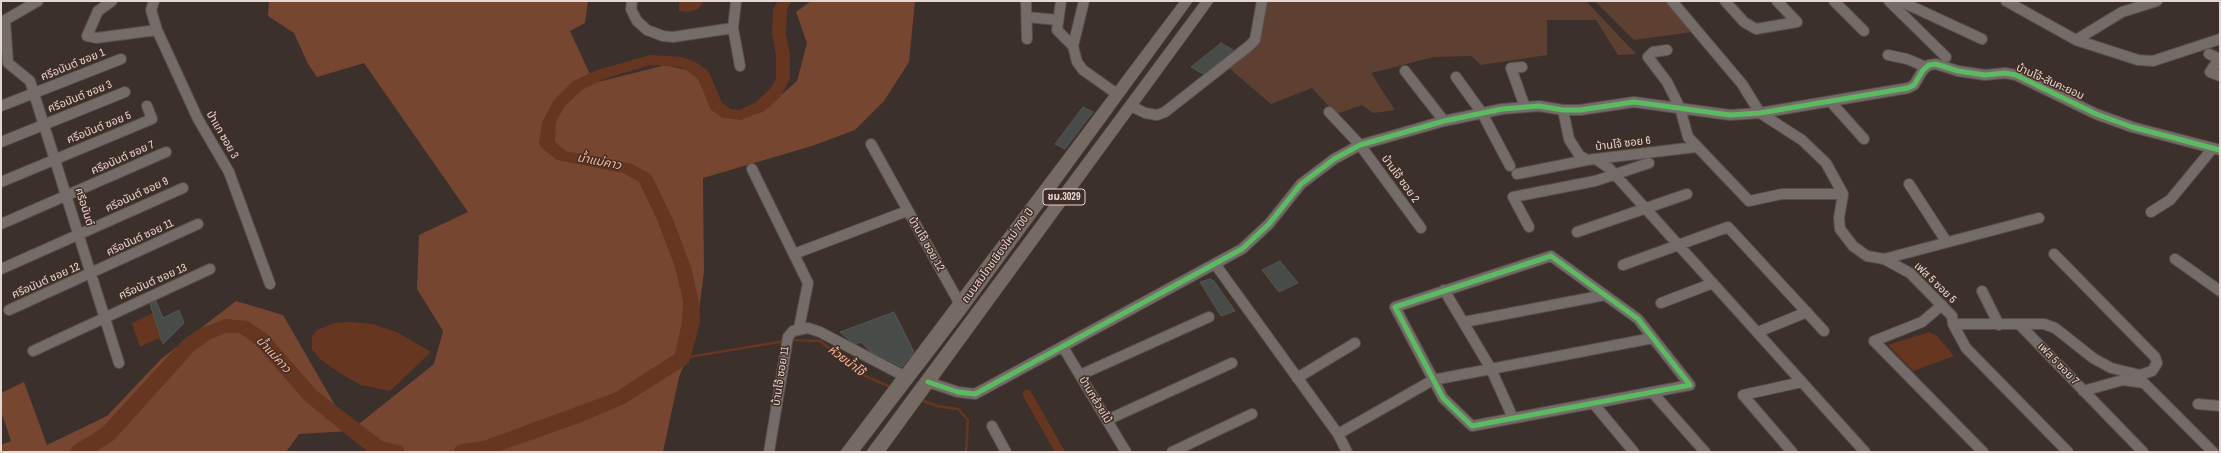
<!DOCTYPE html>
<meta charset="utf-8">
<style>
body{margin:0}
#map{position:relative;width:2221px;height:453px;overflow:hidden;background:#3b302b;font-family:"Archivo Narrow",sans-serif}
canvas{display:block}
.frame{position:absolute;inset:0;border:2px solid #e5d8d3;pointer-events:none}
</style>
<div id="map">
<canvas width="2221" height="453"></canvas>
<div class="frame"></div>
</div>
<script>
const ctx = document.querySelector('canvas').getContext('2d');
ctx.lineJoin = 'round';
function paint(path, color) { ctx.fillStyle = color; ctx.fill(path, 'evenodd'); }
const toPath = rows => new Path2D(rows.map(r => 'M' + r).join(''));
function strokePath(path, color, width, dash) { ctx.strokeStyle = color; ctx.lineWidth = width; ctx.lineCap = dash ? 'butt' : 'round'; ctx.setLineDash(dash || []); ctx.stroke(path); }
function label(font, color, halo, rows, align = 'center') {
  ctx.font = font + ' "Archivo Narrow","Noto Sans Thai",sans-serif'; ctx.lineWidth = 3; ctx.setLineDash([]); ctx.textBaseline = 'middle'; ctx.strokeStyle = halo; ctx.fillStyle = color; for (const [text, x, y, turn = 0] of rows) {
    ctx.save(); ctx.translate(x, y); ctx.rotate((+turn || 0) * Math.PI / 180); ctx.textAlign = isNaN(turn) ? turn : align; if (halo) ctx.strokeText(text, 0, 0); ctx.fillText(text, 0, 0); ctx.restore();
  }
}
paint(toPath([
 [1266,1,1586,1,1636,54,1618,55,1596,20,1547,20,1547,55,1481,65,1471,56,1434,57,1371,73,1395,110,1373,113,1362,105,1336,114,1312,88,1271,104,1229,68,1258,41,1262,31],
 [1595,1,1666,1,1692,32,1634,40]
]), '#5e4033');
paint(toPath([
 [269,1,588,1,585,23,570,31,594,83,666,65,693,72,703,84,713,110,734,119,762,112,797,81,807,43,796,12,811,1,915,1,909,62,884,101,855,130,812,146,703,178,704,272,695,340,679,377,663,452,377,452,350,431,299,434,286,452,1,452,1,445,11,441,1,411,1,393,24,382,47,445,107,416,161,359,236,301,283,315,350,431,434,364,443,331,417,289,419,235,468,212,364,63,317,77,308,64,294,33,268,16]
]), '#764631');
paint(toPath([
 [679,1,704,1,698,9,689,12,679,11],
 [153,313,165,338,160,341,159,338,140,347,132,323],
 [351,322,372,324,397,332,431,352,390,391,361,385,341,374,320,359,312,349,312,336,317,330,335,323],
 [1929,332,1937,336,1954,356,1913,371,1888,345],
 [102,435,88,452,69,452]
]), '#673621');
strokePath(toPath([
 [790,340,820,341,863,375,893,388],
 [683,358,785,341],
 [921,400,937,406,958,409,968,420,966,452]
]), '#673621', 2.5);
strokePath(toPath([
 [1027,394,1060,452]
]), '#673621', 9);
paint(toPath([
 [778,1,792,1,787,9,786,34,790,55,790,79,780,97,766,110,741,120,723,118,711,110,698,79,689,72,680,67,650,65,604,79,582,90,564,107,556,122,555,142,566,151,632,164,650,174,653,178,674,222,691,267,699,301,700,322,689,363,626,403,582,422,497,452,453,452,456,446,462,444,483,441,614,393,675,354,682,322,683,301,675,267,658,222,639,182,623,173,557,160,542,148,539,144,542,122,554,100,572,82,594,71,650,55,683,57,699,64,709,72,722,103,731,109,740,110,756,102,770,89,776,79,776,55,772,34,773,9,778,1],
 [225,319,248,321,267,334,317,391,382,441,402,446,405,452,368,452,305,401,255,344,239,333,226,333,211,339,195,350,114,440,95,452,70,452,73,446,102,428,183,340,199,329,225,319]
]), '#673621');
const building = toPath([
 [1221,43,1233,50,1203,74,1191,67,1221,43],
 [1083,107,1093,112,1065,149,1055,144,1083,107],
 [1280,261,1298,283,1279,292,1262,270,1280,261],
 [1210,279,1214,281,1235,311,1221,316,1200,282,1210,279],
 [156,301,163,318,179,310,184,323,163,344,150,304,156,301],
 [894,312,914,352,902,367,870,351,861,342,856,344,849,340,840,332,894,312]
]);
paint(building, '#474c48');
strokePath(building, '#545552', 1);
const minor = toPath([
 [112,1,98,11,87,36,96,38,157,30],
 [154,1,151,10,157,30,198,119,229,172,270,284],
 [632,1,631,9,637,21,647,30,663,36,673,37,733,28],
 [736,1,733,28,740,66],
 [1026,1,1027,39],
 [1061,1,1057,30,1073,46],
 [1084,1,1073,46,1077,62,1083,70,1117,94],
 [1672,1,1742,84,1760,113,1802,140,1826,163,1843,194,1839,218,1840,229,1853,246,1867,256,1884,259,1910,273,1952,316,1953,324,1966,348,2068,452],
 [1725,1,1744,22,1756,29,1797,22],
 [1777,1,1797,22],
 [1834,1,1864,31],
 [1889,1,1946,57],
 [1900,1,1982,39],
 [2006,1,2076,40,2138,60,2153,61,2220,39],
 [1027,17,1058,20],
 [5,20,8,63,30,81,119,363],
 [5,20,38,1],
 [2076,40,2122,12,2157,1],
 [1667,50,1653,52,1648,57,1667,82,1680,108,1688,137,1749,201,1782,194,1843,194],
 [2209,54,2220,59],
 [1888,55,1907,59,1926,67],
 [2219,59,2210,72,2220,76],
 [1522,67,1511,68,1525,107],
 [1405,71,1444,121],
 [1456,77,1482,113,1510,166],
 [1830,101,1864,139],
 [1,106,121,59],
 [1131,106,1145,113,1157,115,1165,112,1249,46,1255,40,1262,1],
 [1563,110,1569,139,1579,155,1587,160,1696,147],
 [1329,112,1360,145,1421,228],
 [1,142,125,92],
 [871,144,961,306],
 [1597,160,1609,168,1865,452],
 [752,169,808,283,799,328],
 [1517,174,1587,160],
 [1,182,152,119,147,106],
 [1909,184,1946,241],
 [2151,212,2170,200,2213,148],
 [1,224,166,152],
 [1529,227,1513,197,1595,181,1649,163],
 [1577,232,1687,194],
 [794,254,907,211],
 [1551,256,1638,319,1690,385,1472,426,1443,398,1395,307,1551,256],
 [1884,259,2039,218],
 [2175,259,2220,291],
 [1215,264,1338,434,1347,452],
 [1623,265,1728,227,1824,331],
 [1,269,183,188],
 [1444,290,1491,369,1513,418],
 [1982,291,1999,325],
 [1661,303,1713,283],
 [1942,305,1922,322,1874,341,1983,452],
 [9,310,198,224],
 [1464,322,1605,295],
 [1953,324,2019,324,2143,452],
 [2019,324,2044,324,2055,328,2093,358,2111,368,2140,375,2152,371,2157,363,2155,357,2054,254],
 [1758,332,1807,312],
 [1063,347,1126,452],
 [33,351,210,269],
 [1080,375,1209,317],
 [1297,378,1355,343],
 [928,382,958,392,975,394,1242,249,1269,224,1301,184,1334,159,1360,145,1444,121,1502,109,1539,106,1563,110,1580,110,1634,102,1730,115,1760,113,1908,88,1914,85,1923,70,1929,65,1936,64,1958,71,1985,75,2005,73,2016,75,2096,114,2132,127,2220,150],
 [2083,391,2123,380,2144,383,2213,452],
 [1652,392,1705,452],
 [1593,403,1634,452],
 [2198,404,2220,406],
 [1107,420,1232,363],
 [992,426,1006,452],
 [1338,434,1433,380,1653,338],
 [769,452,788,337,793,331,808,328,820,332,906,377],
 [1172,452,1252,414],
 [1792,452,1743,395,1802,382]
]);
const primary = toPath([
 [1180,1,1193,1,967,311,859,452,840,452,1180,1],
 [1201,1,1214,1,885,452,866,452,1201,1]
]);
strokePath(minor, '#584e4a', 12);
strokePath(primary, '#584e4a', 1);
strokePath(minor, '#746c68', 10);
paint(primary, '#766a65');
strokePath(toPath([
 [1551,256,1638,319,1690,385,1472,426,1443,398,1395,307,1551,256],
 [928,382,958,392,975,394,1242,249,1269,224,1301,184,1334,159,1360,145,1444,121,1502,109,1539,106,1563,110,1580,110,1634,102,1730,115,1760,113,1908,88,1914,85,1923,70,1929,65,1936,64,1958,71,1985,75,2005,73,2016,75,2096,114,2132,127,2220,150]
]), '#5cba63', 5);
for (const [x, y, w] of [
 [1064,197,42]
]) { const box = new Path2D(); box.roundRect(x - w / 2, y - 8, w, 16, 3); ctx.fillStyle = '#412d25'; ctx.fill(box); strokePath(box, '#e5d8d3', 1); }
label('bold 10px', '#e5d8d3', null, [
 ["ชม.3029",1064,197]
]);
label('11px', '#e5d8d3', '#412d25', [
 ["ศรีอนันต์ ซอย 1",73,65,-22],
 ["บ้านโจ้-สันคะยอม",2050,82,24],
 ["ศรีอนันต์ ซอย 3",80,97,-22],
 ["ศรีอนันต์ ซอย 5",99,128,-22],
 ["ป่าแก ซอย 3",222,135,60],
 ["บ้านโจ้ ซอย 6",1623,144,-7],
 ["ศรีอนันต์ ซอย 7",123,158,-24],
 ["บ้านโจ้ ซอย 2",1400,179,54],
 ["ศรีอนันต์ ซอย 9",137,195,-25],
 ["ศรีอนันต์",84,207,72],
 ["ศรีอนันต์ ซอย 11",140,238,-25],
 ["บ้านโจ้ ซอย 12",926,244,60],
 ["ถนนสมโภชเชียงใหม่ 700 ปี",998,256,-54],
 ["ศรีอนันต์ ซอย 12",46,281,-24],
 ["ศรีอนันต์ ซอย 13",153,282,-24],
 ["เฟส 5 ซอย 5",1935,283,44],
 ["เฟส 5 ซอย 7",2058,364,46],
 ["บ้านโจ้ ซอย 11",781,376,-81],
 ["บ้านกล้วยไม้",1095,400,59]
]);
label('italic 12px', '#fdb99c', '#412d25', [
 ["น้ำแม่คาว",599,162,11],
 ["น้ำแม่คาว",273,355,47],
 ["ห้วยน้ำโจ้",846,361,37]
]);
</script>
